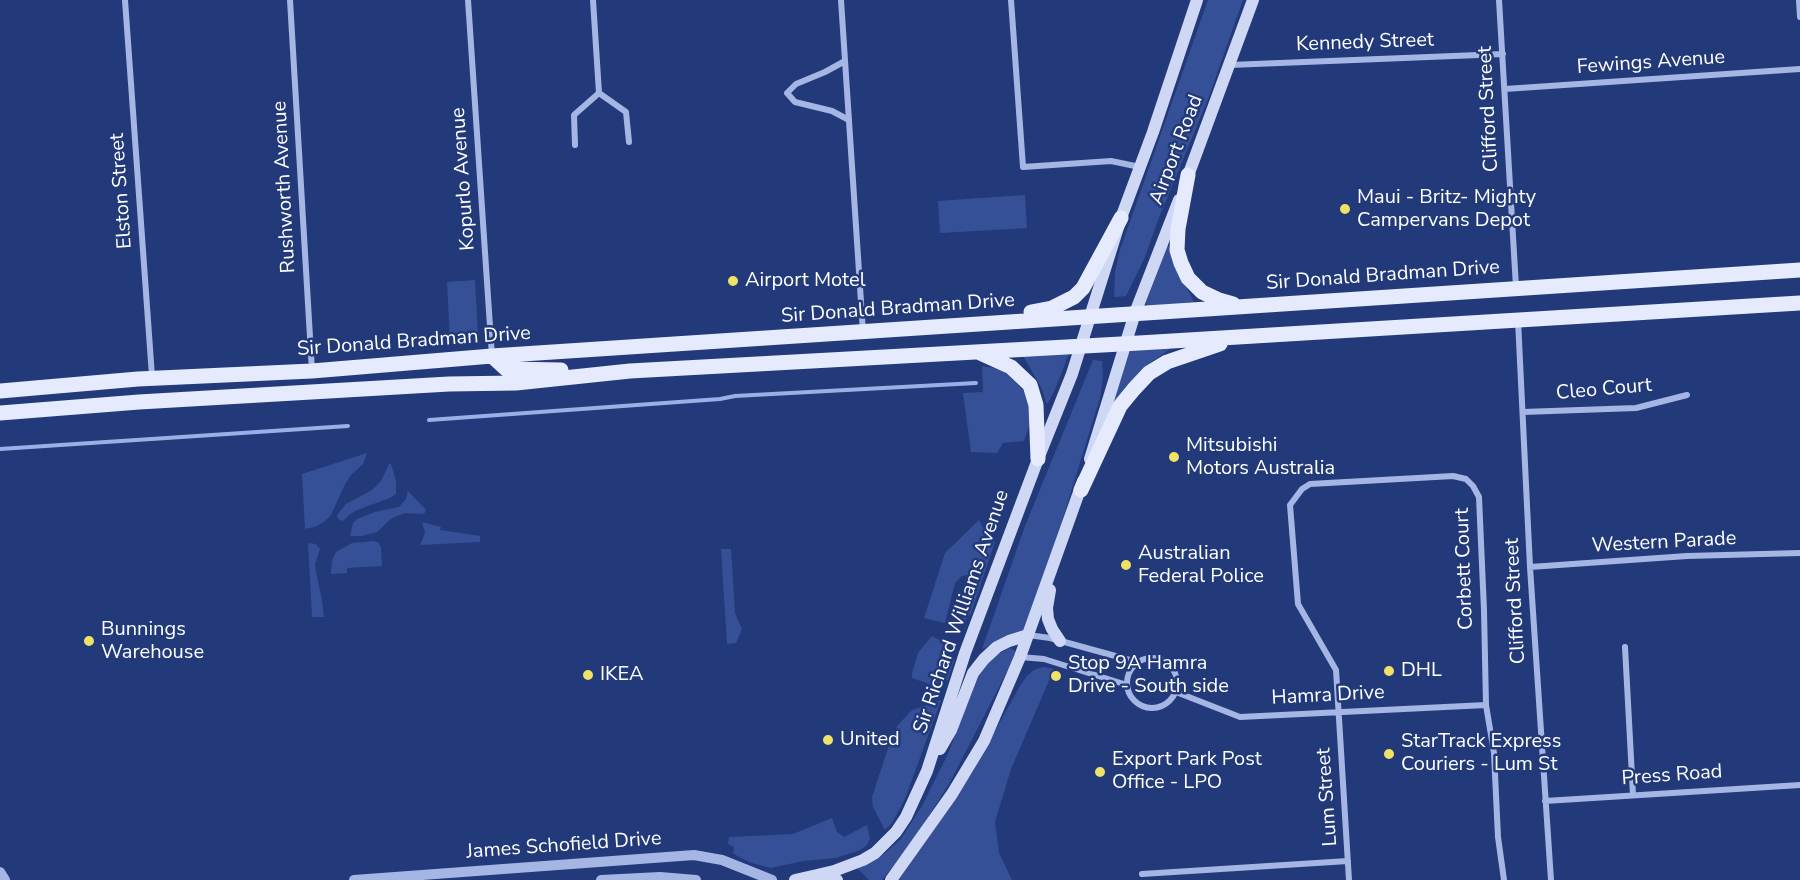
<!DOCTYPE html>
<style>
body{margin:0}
canvas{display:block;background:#22397a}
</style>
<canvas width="1800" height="880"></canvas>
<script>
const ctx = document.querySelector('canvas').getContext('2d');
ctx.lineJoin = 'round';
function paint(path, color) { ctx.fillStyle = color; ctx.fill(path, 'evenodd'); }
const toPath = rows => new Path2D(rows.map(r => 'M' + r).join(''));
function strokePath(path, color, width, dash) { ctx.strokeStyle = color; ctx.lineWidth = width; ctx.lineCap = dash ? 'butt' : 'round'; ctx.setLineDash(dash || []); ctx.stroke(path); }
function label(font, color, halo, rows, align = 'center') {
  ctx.font = font + ' "Nunito Sans",sans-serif'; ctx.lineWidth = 5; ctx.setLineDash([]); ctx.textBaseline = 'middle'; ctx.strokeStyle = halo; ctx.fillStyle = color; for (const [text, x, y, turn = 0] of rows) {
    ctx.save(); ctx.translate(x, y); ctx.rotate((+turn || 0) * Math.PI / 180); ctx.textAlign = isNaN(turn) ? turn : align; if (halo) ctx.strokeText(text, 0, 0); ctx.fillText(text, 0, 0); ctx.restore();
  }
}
paint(toPath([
 [1208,0,1243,0,1208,99,1158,220,1145,257,1126,296,1114,297,1115,272,1120,250],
 [1025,195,1027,228,940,233,938,201],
 [1167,246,1169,246,1174,263,1194,302,1148,306,1146,303],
 [475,280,478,335,474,339,450,341,447,282],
 [1132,347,1173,347,1150,363,1130,383,1118,398,1106,423,1125,361],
 [1070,351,1054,392,1048,403,1046,403,1042,389,1022,354],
 [1093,360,1102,361,1103,377,1100,398,1061,524,1024,631,982,649,1025,526],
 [982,366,995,368,1005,372,1023,390,1030,408,1031,420,1024,441,1003,443,997,453,971,452,963,393,983,392],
 [367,453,363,464,352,474,345,484,331,515,325,521,317,526,305,529,302,474],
 [389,464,391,464,396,481,396,494,390,498,357,510,349,515,343,521,338,519,337,515,346,504,372,490,381,481],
 [408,491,426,510,424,514,405,513,392,518,377,532,362,536,350,536,353,523,357,519,375,512,399,507,406,499],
 [979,520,988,538,995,542,971,613,965,621,960,624,976,577,969,575,962,576,955,583,945,623,924,618,945,553],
 [422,522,441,527,440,530,480,536,480,542,420,545,425,533],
 [374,541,379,543,381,548,382,566,347,568,347,573,331,574,332,560,336,552,352,543],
 [308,543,316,544,320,549,315,564,316,572,322,600,324,617,312,617],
 [721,549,731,549,735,613,742,629,736,643,727,644],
 [932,636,947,644,951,649,954,660,948,680,932,685,912,678,912,673,918,653],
 [1010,648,1017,652,949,784,910,845,882,880,869,880,857,868,884,854,901,839,922,806,948,754,974,683,982,668,995,656],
 [1043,667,1054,669,1011,769,995,822,999,853,1012,880,899,880,972,773,1021,684,1027,676,1034,670],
 [941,700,905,799,892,823,885,830,873,807,872,797,892,736,898,725,912,710],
 [832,818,837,832,844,837,867,825,870,838,867,845,860,850,836,858,803,861,771,868,752,863,739,857,733,853,734,847,728,844,729,837,793,834]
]), '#365098');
strokePath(toPath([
 [429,420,720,399,735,396,976,383],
 [0,449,348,426]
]), '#99afe6', 4);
strokePath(toPath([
 [125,0,152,376],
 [290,0,312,371],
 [468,0,492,356],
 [841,0,863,332],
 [1011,0,1023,167,1111,161,1140,167],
 [1499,0,1516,287],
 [1799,0,1800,17],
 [845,61,825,72,796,84,787,93,795,102,832,111,849,120],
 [1230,65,1503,54],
 [1505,89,1800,69],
 [599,93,626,112,629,142],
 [575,145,574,115,599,93,593,0],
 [1518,320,1530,567,1551,880],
 [1523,412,1636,408,1687,395],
 [1530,567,1687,556,1800,553],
 [1028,635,1050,638,1137,662],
 [1625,647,1633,795],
 [1020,657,1044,659,1127,685],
 '1127 683a25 25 0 1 1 50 0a25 25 0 1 1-50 0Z',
 [1176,692,1240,717,1486,705],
 [1545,801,1800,785],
 [1142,874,1348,861],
 [1349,880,1336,670,1298,604,1290,505,1302,489,1310,484,1453,476,1466,479,1473,486,1479,497,1484,610,1486,705,1494,753,1498,837,1504,880]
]), '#a5b6e5', 6);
strokePath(toPath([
 [0,872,5,880],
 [354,880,694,855,722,860,772,880],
 [601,880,660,877,696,880]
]), '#a5b6e5', 10);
strokePath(toPath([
 [1185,184,1253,0],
 [1090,459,1135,313,1179,200],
 [1050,590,1047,608,1048,619,1052,629,1060,641],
 [940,749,951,730,973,673,984,659,997,647,1009,641,1028,635],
 [817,875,834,871,863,860,875,853,896,832,906,817,927,771,965,653,1038,459,1072,374,1121,218,1153,132,1197,0],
 [795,880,817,875,837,880],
 [891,880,952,794,984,741,1020,657,1083,481]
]), '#ced8f4', 12);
strokePath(toPath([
 [1188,175,1178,229,1177,250,1181,263,1188,278,1202,292,1219,300,1233,304],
 [1031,312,1052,308,1074,297,1083,288,1121,218],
 [980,353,1011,367,1030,385,1036,405,1038,459],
 [492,356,506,369,561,370],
 [0,391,138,379,312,371,492,356,1800,270],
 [0,413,139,402,449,384,516,383,630,371,1139,343,1800,303],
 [1081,490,1120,406,1134,389,1149,373,1167,362,1220,344]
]), '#e5eafd', 15);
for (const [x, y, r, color] of [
 [1345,209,6,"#f0e167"],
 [733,281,6,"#f0e167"],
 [1174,457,6,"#f0e167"],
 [1126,565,6,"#f0e167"],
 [89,641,6,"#f0e167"],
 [1389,671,6,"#f0e167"],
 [588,675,6,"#f0e167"],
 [1056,676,6,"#f0e167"],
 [828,740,6,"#f0e167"],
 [1389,754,6,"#f0e167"],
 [1100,772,6,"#f0e167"]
]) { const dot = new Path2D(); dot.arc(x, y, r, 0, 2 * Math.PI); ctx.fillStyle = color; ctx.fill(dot); strokePath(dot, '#22397a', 2); }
label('20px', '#fff', '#22397a', [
 ["Kennedy Street",1365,43,-2],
 ["Fewings Avenue",1651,63,-4],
 ["Clifford Street",1489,109,-93],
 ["Airport Road",1177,150,-69],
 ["Kopurlo Avenue",464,179,-94],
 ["Rushworth Avenue",285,187,-93],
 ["Elston Street",122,191,-94],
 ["Sir Donald Bradman Drive",1383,276,-4],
 ["Sir Donald Bradman Drive",898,309,-4],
 ["Sir Donald Bradman Drive",414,342,-4],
 ["Cleo Court",1604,390,-5],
 ["Western Parade",1664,543,-3],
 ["Corbett Court",1465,569,-92],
 ["Clifford Street",1516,601,-93],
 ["Sir Richard Williams Avenue",962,612,-71],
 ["Hamra Drive",1328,696,-3],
 ["Press Road",1672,776,-4],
 ["Lum Street",1328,797,-94],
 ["James Schofield Drive",564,846,-4]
]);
label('20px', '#fff', '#22397a', [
 ["Maui - Britz- Mighty",1357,198],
 ["Campervans Depot",1357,221],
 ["Airport Motel",745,281],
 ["Mitsubishi",1186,446],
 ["Motors Australia",1186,469],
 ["Australian",1138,554],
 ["Federal Police",1138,577],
 ["Bunnings",101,630],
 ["Warehouse",101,653],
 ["Stop 9A Hamra",1068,664],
 ["Drive - South side",1068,687],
 ["DHL",1401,671],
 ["IKEA",600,675],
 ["United",840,740],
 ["StarTrack Express",1401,742],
 ["Couriers - Lum St",1401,765],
 ["Export Park Post",1112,760],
 ["Office - LPO",1112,783]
], 'left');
</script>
